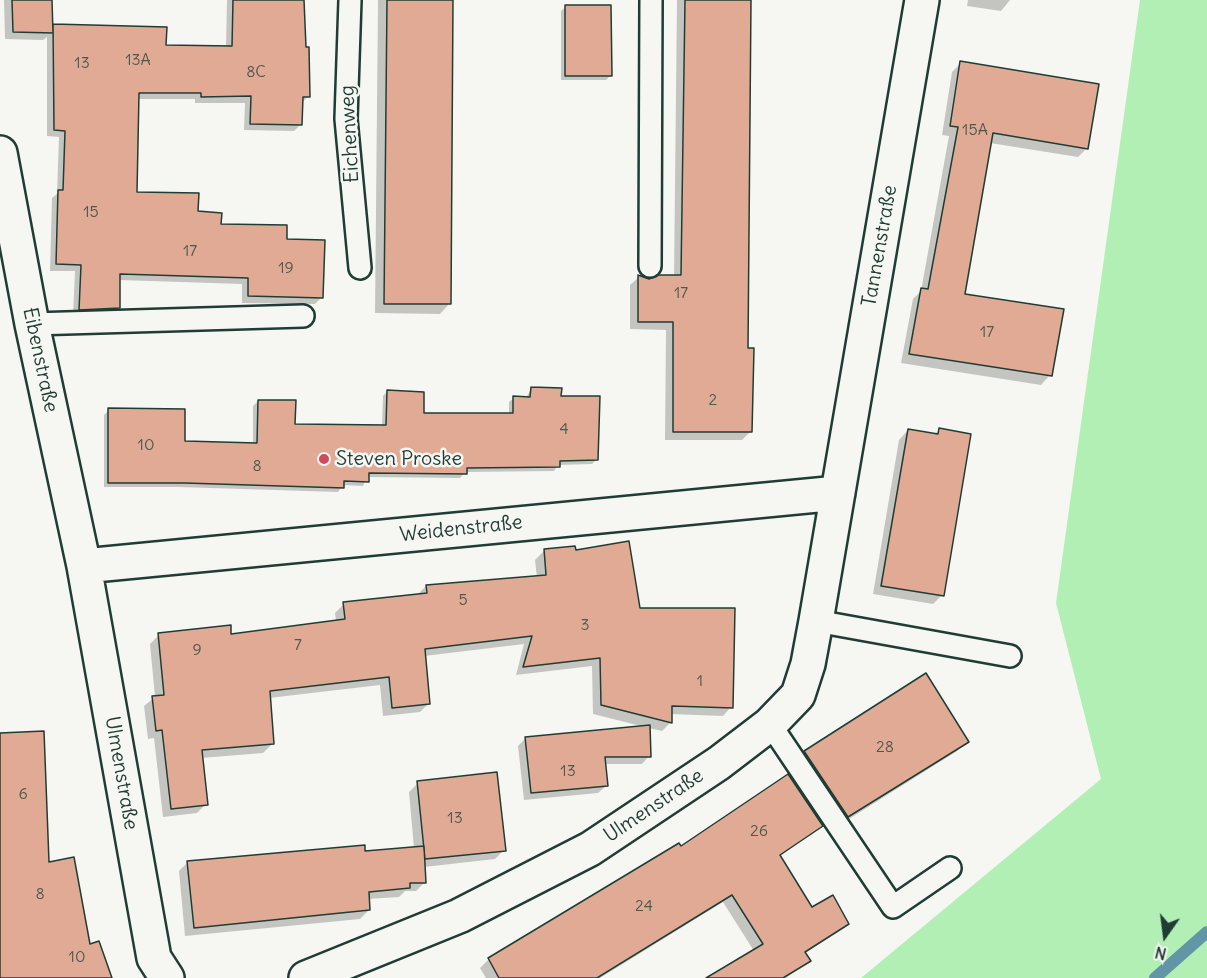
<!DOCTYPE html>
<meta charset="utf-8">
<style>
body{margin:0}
#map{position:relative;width:1207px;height:978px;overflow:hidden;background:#f6f6f2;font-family:Delius,sans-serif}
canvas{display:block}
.north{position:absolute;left:1135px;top:906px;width:60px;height:60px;-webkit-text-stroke:4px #f6f6f2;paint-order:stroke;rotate:194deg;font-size:16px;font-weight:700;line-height:24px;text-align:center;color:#1f3d34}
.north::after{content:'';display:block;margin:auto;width:21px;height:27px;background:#1f3d34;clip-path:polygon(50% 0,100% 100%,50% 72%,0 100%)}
</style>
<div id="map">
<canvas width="1207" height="978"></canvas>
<div class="north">N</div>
</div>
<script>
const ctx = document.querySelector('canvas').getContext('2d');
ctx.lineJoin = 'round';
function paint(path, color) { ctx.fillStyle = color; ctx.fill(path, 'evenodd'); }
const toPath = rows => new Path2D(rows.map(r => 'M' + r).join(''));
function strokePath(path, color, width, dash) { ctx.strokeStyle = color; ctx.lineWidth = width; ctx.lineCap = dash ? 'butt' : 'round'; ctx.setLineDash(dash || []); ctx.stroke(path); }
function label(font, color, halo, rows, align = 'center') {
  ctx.font = font + ' Delius,sans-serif'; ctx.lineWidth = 5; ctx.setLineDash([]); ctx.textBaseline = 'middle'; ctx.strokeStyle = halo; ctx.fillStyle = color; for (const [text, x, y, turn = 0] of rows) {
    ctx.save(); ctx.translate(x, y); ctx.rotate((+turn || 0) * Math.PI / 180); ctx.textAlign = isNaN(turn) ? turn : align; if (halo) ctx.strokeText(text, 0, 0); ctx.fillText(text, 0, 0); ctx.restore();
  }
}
paint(toPath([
 [1140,0,1207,0,1207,978,861,978,1101,779,1056,603]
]), '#b2efb5');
paint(toPath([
 [4,0,51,0,51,28,54,25,165,47,226,47,227,0,303,0,308,96,302,103,301,124,294,131,244,130,245,103,195,103,195,99,137,99,136,193,196,213,220,225,285,240,322,297,315,304,242,303,242,284,119,280,118,308,111,315,73,316,75,271,50,271,52,198,57,194,59,137,47,136,47,37,43,40,5,39],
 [378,0,452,0,449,304,440,314,375,313],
 [677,0,750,0,746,349,751,431,742,440,665,440,666,330,630,329,630,285,639,277,649,280,674,277],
 [968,0,1010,0,1001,11,967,6],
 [566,7,611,75,606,80,561,80,561,11],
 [961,63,1087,148,1078,157,990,143,963,296,1050,375,1041,385,901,363,913,299,921,291,949,136,942,135,952,72],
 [531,389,559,398,596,460,592,464,558,465,554,471,465,472,460,478,367,477,363,486,343,485,338,492,179,487,104,487,104,415,109,410,183,443,253,444,253,406,258,401,294,425,382,426,383,396,387,392,423,414,509,414,509,402,514,398,526,398],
 [940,429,942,595,933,604,873,594,899,440,908,430,934,435],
 [544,551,574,552,638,610,731,707,723,716,670,714,671,722,662,731,649,728,649,756,642,764,604,764,606,786,598,793,524,800,518,746,526,738,645,727,593,714,592,666,516,675,524,644,424,656,429,703,420,712,383,716,380,685,269,698,272,744,263,753,201,758,206,804,197,813,163,817,154,738,148,739,144,706,155,697,150,644,159,635,230,635,336,621,335,613,344,604,417,595,426,586,537,578,535,560],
 [926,675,967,741,957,751,838,826,795,762,805,753],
 [418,783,504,850,495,859,424,867,425,882,416,891,405,891,399,897,368,899,369,910,360,919,185,936,179,871,188,862,414,848,409,792],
 [821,826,779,857,812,909,848,924,804,954,809,961,786,978,712,978,754,951,723,902,600,978,486,978,480,968,489,959,678,845,681,848]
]), '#0003');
strokePath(toPath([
 [1155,978,1207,932]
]), '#6295a5', 12);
const building = toPath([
 [12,0,52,0,53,33,13,32,12,0],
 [233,0,304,0,306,47,309,47,310,97,303,97,302,125,250,124,251,96,201,97,201,93,139,93,137,192,199,193,198,211,222,213,221,224,287,225,287,239,325,240,323,298,248,296,248,278,120,274,120,308,79,310,81,265,56,264,58,190,63,190,65,131,54,130,53,24,167,27,166,45,232,46,233,0],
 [387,0,453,0,451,304,384,304,387,0],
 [685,0,751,0,748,348,754,348,752,432,673,432,673,322,638,322,638,275,649,279,658,275,681,275,685,0],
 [565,5,611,5,612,76,565,76,565,5],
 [960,61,1099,84,1088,149,993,133,965,294,1064,309,1052,376,909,354,921,288,928,289,958,127,950,126,960,61],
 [531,387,562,388,561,396,600,396,598,460,560,461,560,467,467,468,467,474,369,473,369,482,344,481,344,488,185,483,108,483,108,408,185,409,185,441,257,443,258,400,296,400,295,424,386,425,387,390,424,392,424,413,513,413,513,396,530,397,531,387],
 [939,428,971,434,944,596,881,586,908,429,938,434,939,428],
 [629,541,640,608,735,608,733,708,672,706,672,723,601,705,600,658,523,667,532,636,425,649,430,704,392,708,389,677,270,691,274,744,202,750,208,805,171,809,162,730,156,731,152,696,164,695,158,633,231,625,231,634,345,619,343,602,427,593,426,585,546,575,544,549,575,546,576,550,629,541],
 [926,673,969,742,848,817,804,751,926,673],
 [650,725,651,757,605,757,608,786,531,793,525,737,650,725],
 [44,731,49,862,74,857,90,944,99,941,112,978,0,978,0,733,44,731],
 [497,772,506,851,425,859,417,781,497,772],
 [788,774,823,826,780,855,812,907,833,895,849,924,805,952,811,961,783,978,706,978,763,944,732,895,597,978,499,978,488,958,679,843,681,846,788,774],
 [365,845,365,851,424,846,426,883,410,883,410,888,369,892,370,910,194,928,187,861,365,845]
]);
paint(building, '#e0aa95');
strokePath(building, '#1f3d34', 1.5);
const lane = toPath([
 [350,0,346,119,360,268],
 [650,266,651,0],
 [32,324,303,316],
 [816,621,1010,656],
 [770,724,893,907,950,868]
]);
const street = toPath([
 [0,153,32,324,84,566,154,958,167,978],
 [84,566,838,493],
 [306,978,459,916,590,849,719,763,770,724,798,695,808,664,816,621,922,0]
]);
strokePath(lane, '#1f3d34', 26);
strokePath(street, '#1f3d34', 38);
strokePath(lane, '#f6f6f2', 21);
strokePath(street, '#f6f6f2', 33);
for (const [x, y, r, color] of [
 [324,459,6,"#d1495b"]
]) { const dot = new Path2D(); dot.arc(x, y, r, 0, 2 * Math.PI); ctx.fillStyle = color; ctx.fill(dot); strokePath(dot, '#f6f6f2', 2); }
label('16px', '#4f584c', null, [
 ["13A",138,60],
 ["13",82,63],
 ["8C",256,72],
 ["15A",975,130],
 ["15",91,212],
 ["17",190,251],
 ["19",286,268],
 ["17",681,293],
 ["17",987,332],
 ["2",713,400],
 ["4",564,429],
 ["10",146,445],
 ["8",257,466],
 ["5",463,600],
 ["3",585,625],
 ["7",298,645],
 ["9",197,650],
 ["1",700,681],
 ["28",885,747],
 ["13",568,771],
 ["6",23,794],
 ["13",455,818],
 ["26",759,831],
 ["8",40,894],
 ["24",644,906],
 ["10",77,957]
]);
label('20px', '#1f3d34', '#f6f6f2', [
 ["Eichenweg",350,134,-93],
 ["Tannenstraße",880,246,-80],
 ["Eibenstraße",40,360,78],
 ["Weidenstraße",461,529,-6],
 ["Ulmenstraße",121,773,80],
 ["Ulmenstraße",654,806,-34]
]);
label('20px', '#1f3d34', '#f6f6f2', [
 ["Steven Proske",336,459]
], 'left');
</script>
